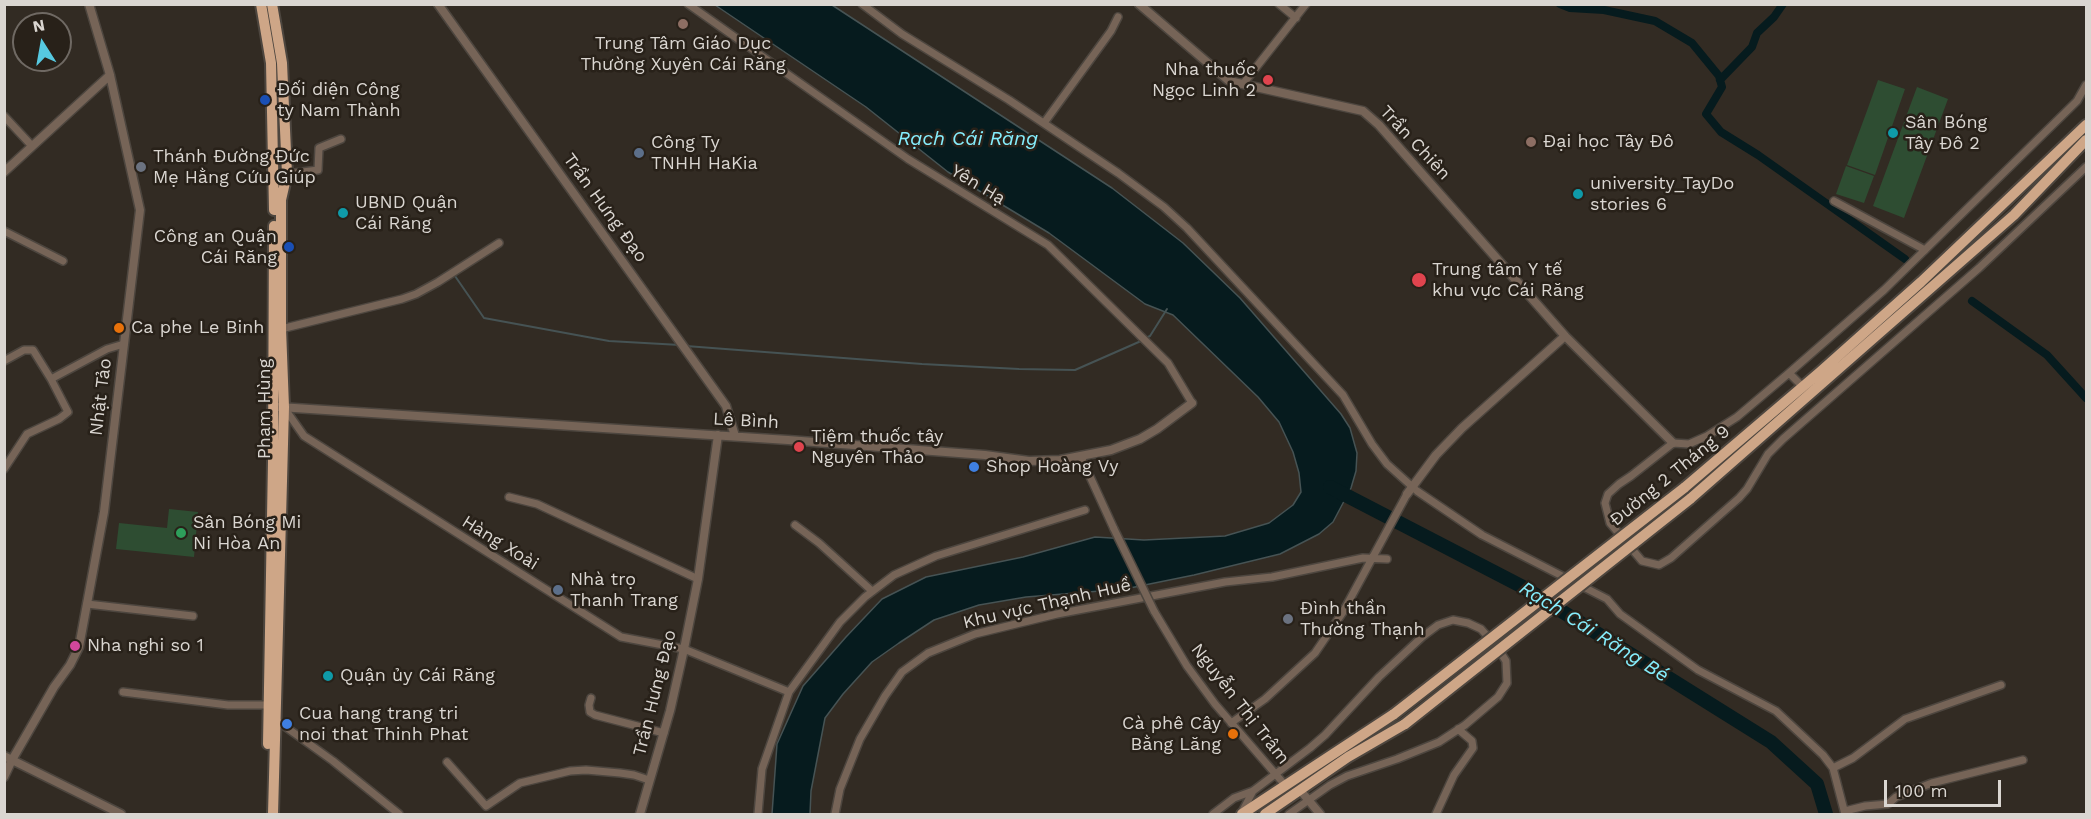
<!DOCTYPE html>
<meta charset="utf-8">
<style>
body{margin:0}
#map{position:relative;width:2091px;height:819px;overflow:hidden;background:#322b23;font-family:"Work Sans",sans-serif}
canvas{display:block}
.frame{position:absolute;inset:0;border:6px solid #dad6d1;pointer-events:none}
.north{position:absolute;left:12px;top:12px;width:60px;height:60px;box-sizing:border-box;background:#282119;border:2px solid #6f6963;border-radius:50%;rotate:349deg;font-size:16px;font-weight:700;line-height:24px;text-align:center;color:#dad6d1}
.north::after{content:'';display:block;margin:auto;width:21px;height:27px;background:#56c9e1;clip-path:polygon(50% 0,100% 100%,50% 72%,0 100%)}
.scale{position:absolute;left:1884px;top:780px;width:117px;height:27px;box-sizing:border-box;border:3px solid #dad6d1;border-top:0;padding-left:8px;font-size:18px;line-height:21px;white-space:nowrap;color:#dad6d1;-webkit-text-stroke:4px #282119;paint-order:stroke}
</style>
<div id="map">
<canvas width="2091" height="819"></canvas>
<div class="frame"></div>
<div class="north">N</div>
<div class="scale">100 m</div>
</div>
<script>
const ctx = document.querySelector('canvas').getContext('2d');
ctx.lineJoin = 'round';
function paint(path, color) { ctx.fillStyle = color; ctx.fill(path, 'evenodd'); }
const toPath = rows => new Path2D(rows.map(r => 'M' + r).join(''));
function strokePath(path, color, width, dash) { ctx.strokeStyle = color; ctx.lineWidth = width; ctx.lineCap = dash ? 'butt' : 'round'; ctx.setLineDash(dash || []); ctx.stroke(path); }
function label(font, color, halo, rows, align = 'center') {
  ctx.font = font + ' "Work Sans",sans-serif'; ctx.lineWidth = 5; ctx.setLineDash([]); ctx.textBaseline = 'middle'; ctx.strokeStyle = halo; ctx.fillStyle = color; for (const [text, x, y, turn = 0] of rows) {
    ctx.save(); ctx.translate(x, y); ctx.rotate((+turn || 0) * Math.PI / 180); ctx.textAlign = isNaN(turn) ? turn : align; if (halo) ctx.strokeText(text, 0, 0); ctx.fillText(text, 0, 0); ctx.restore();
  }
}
paint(toPath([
 [1878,80,1905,89,1875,175,1847,165,1868,108,1876,111,1868,108],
 [1917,87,1948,99,1904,218,1873,206],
 [1846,166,1874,176,1864,203,1836,194],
 [169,509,198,512,194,557,116,549,119,523,167,528]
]), '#2e4d32');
const water = toPath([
 [715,5,832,5,1112,188,1183,243,1240,298,1341,414,1350,428,1357,453,1356,471,1351,488,1333,522,1319,534,1280,554,1194,575,1125,589,1026,597,979,605,934,620,899,643,872,662,843,694,825,718,811,791,810,814,772,814,777,744,803,686,846,637,882,599,926,577,1023,557,1095,537,1144,540,1225,536,1269,523,1293,505,1301,492,1299,473,1293,452,1279,422,1258,397,1173,315,1145,304,1049,233,948,172,866,107,715,5]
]);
paint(water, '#061b1e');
strokePath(water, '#465354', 1.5);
strokePath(toPath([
 [455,276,484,318,609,341,680,345],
 [1146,338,1150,336,1167,309],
 [686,346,922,364,1019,369,1075,370,1141,341]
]), '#465354', 2);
strokePath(toPath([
 [1560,4,1570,8,1604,10,1655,21,1692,43,1719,76,1722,87,1706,114,1721,132,1758,155,1905,259],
 [1720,80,1752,47,1757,33,1774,17,1783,4],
 [1972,301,2047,355,2086,398]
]), '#061b1e', 8);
strokePath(toPath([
 [1330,487,1523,587,1771,742,1817,784,1826,814]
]), '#061b1e', 14);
const minor = toPath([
 [688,4,908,159,1048,245,1168,363,1192,403],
 [862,4,902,34,1009,100,1118,173,1164,207,1187,228,1343,395,1372,444,1387,464,1417,491,1482,535,1607,599,1620,614,1698,670,1776,711,1823,755,1833,768,1845,814],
 [1279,4,1296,18],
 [1243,84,1306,4],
 [2086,85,2077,101,1884,290,1789,373,1737,417,1707,436,1689,444,1673,443,1631,476,1619,484,1608,494,1605,503,1610,523,1642,561,1659,565,1671,558,1739,498,1747,489,1768,454,1783,439,1979,268,2086,167],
 [4,116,32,146],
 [1044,123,1111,31,1118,17],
 [287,174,318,170,319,148,341,139],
 [1834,201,1925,250],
 [4,231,63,261],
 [281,329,402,299,416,294,438,282,499,243],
 [4,361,24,350,33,350,51,379,68,412,59,419,27,434,4,469],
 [1789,373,1803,387],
 [51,379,107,349,124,344],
 [285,409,304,436,621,637,684,649,789,692],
 [1081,457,1114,529],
 [509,497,537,504,698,579],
 [795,525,819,543,872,591],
 [87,604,193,616],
 [1154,611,1187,666,1215,704,1285,785],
 [123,692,228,705,268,705],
 [591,698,589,705,590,712,595,715,664,733],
 [276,720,333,761,399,814],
 [1231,723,1265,699,1315,653,1343,612,1407,494],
 [447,762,486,806,520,783,570,771,586,770,620,773,634,775,649,780],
 [1833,768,1853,758,1905,719,2001,685],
 [1845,811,1865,806,1888,804,1896,797,1932,783,2023,760],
 [1242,812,1253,791],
 [758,814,762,769,789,692,840,622,865,597,894,575,936,556,1085,510],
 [835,814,840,789,860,739,885,696,902,672,928,653,975,634,1057,614,1225,582,1272,577,1363,558,1387,559],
 [1213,814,1234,798,1253,791,1310,748,1325,735,1379,677,1422,637,1438,625,1453,620,1468,623,1481,629,1497,647,1506,661,1507,683,1498,697,1465,725,1439,742,1397,759,1347,776,1330,785,1289,814],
 [1436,814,1454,775,1473,748,1472,741,1458,729]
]);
const tertiary = toPath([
 [438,4,726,406,735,436],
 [1139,4,1229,81,1363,111,1379,125,1565,336,1462,428,1436,455,1407,494],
 [4,172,110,75],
 [1565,336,1673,443],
 [279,407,788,440,985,455,1029,461,1060,460,1111,450,1140,439,1157,429,1192,403],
 [4,756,121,814],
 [4,777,12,760,54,687,70,665,79,647,104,512,140,210,110,75,89,4],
 [1300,790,1320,814],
 [640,814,670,711,684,649,698,579,718,435]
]);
const trunk = toPath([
 [261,4,271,63,274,210],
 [272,4,282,63,287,174,281,200,281,329,284,407,273,814],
 [1684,488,1820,372,1921,282,2086,125],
 [1690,499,2014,215,2086,140],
 [268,744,273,461,274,226],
 [1242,814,1394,714],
 [1265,814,1348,757,1405,724]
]);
strokePath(minor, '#4d463f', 10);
strokePath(tertiary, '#4d463f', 11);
strokePath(trunk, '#4d463f', 14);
strokePath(minor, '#766457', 7);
strokePath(tertiary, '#766457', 8);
strokePath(trunk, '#cea687', 10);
const minorBridge = toPath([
 [1114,529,1154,611]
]);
const trunkBridge = toPath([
 [1394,714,1684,488],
 [1405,724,1690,499]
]);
strokePath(minorBridge, '#4d463f', 10, []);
strokePath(trunkBridge, '#4d463f', 14, []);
strokePath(minorBridge, '#766457', 7);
strokePath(trunkBridge, '#cea687', 10);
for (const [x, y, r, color] of [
 [683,24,6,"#8d6e63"],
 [1268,80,6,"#e0444e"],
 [265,100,6,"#1a4fb4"],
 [1893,133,6,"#0f9aa8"],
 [1531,142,6,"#8d6e63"],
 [639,153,6,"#5c6f8a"],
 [141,167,6,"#6b7280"],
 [1578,194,6,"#0f9aa8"],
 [343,213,6,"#0f9aa8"],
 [289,247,6,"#1a4fb4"],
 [1419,280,8,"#e0444e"],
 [119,328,6,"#e8710a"],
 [799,447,6,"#e0444e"],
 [974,467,6,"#3f7fe0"],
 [181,533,6,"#2e9e5b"],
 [558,590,6,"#5c6f8a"],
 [1288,619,6,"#6b7280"],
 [75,646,6,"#d1479c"],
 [328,676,6,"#0f9aa8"],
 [287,724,6,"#3f7fe0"],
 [1233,734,6,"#e8710a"]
]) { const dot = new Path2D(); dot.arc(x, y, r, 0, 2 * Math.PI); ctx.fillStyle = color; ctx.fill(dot); strokePath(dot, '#282119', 2); }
label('18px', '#dad6d1', '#282119', [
 ["Trung Tâm Giáo Dục",683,44,"center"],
 ["Thường Xuyên Cái Răng",683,65,"center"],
 ["Nha thuốc",1256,70,"right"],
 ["Ngọc Linh 2",1256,91,"right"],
 ["Đối diện Công",277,90],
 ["ty Nam Thành",277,111],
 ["Sân Bóng",1905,123],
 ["Tây Đô 2",1905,144],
 ["Đại học Tây Đô",1543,142],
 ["Công Ty",651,143],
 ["TNHH HaKia",651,164],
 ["Thánh Đường Đức",153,157],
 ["Mẹ Hằng Cứu Giúp",153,178],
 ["university_TayDo",1590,184],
 ["stories 6",1590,205],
 ["UBND Quận",355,203],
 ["Cái Răng",355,224],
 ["Công an Quận",277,237,"right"],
 ["Cái Răng",277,258,"right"],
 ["Trung tâm Y tế",1432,270],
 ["khu vực Cái Răng",1432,291],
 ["Ca phe Le Binh",131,328],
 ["Tiệm thuốc tây",811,437],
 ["Nguyên Thảo",811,458],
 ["Shop Hoàng Vy",986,467],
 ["Sân Bóng Mi",193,523],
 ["Ni Hòa An",193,544],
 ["Nhà trọ",570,580],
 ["Thanh Trang",570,601],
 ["Đình thần",1300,609],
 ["Thường Thạnh",1300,630],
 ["Nha nghi so 1",87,646],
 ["Quận ủy Cái Răng",340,676],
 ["Cua hang trang tri",299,714],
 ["noi that Thinh Phat",299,735],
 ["Cà phê Cây",1221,724,"right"],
 ["Bằng Lăng",1221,745,"right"]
], 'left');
label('18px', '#dad6d1', '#282119', [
 ["Trần Chiên",1415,143,47],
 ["Yên Hạ",978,185,31],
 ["Trần Hưng Đạo",605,208,54],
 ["Nhật Tảo",101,397,-83],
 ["Phạm Hùng",265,409,-90],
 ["Lê Bình",746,421,3],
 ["Đường 2 Tháng 9",1670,476,-39],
 ["Hàng Xoài",500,543,32],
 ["Khu vực Thạnh Huề",1047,604,-13],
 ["Trần Hưng Đạo",655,693,-76],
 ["Nguyễn Thị Trâm",1240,704,52]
]);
label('italic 20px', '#85edfc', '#282119', [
 ["Rạch Cái Răng",968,139],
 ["Rạch Cái Răng Bé",1594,632,32]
]);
</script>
